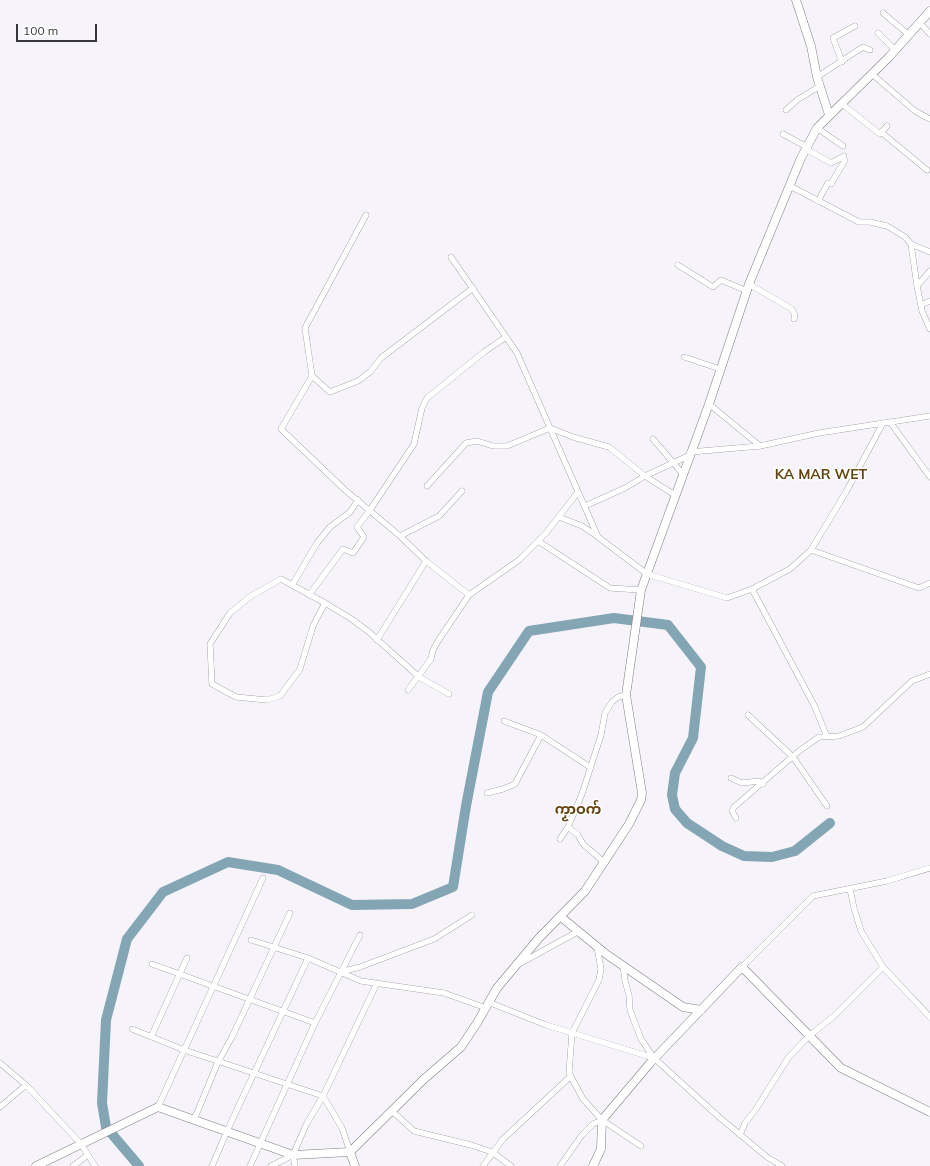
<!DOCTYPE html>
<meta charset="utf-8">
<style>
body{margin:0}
#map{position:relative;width:930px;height:1166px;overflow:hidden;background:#f6f4fa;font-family:Mulish,sans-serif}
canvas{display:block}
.scale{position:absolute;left:16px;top:24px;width:81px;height:18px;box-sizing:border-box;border:2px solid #363537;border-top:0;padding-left:5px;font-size:12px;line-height:14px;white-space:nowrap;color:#363537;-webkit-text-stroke:3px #fff;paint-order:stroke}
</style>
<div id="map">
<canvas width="930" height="1166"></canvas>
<div class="scale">100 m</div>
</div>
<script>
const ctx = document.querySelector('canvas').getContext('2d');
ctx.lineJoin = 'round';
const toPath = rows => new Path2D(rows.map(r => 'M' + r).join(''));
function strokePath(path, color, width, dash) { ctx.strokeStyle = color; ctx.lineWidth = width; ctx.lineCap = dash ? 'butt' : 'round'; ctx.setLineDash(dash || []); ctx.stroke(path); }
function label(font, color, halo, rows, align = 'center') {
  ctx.font = font + ' Mulish,"Noto Sans Myanmar",sans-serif'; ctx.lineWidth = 3; ctx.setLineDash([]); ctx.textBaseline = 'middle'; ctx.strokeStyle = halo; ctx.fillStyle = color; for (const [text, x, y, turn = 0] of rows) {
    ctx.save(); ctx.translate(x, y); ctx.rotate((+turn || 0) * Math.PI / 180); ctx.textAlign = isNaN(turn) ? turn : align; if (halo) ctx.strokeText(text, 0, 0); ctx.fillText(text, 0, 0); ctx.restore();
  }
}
strokePath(toPath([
 [139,1166,106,1127,102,1103,106,1020,127,939,163,892,228,862,278,870,352,905,412,904,453,887,466,806,488,692,529,631,614,618,668,625,701,667,693,738,675,773,672,795,675,809,687,823,722,846,744,856,772,857,795,851,830,823]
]), '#84a5b3', 10);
const street = toPath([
 [883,13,909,35],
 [920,23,930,34],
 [878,33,895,50],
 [842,62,833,38,855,26],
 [872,74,915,111,930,119],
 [817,77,863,47,870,50],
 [842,104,880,134,887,126],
 [786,110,797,100,820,86],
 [817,128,843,146],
 [881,132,927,170],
 [783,134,807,147],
 [806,149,831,163,844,156],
 [790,186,859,222,870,222,887,226,905,237,911,244,930,252],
 [818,201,828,183,831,184,845,160],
 [911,244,917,286,930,271],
 [451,257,517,353,598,537,647,574,727,598,752,589,790,569,811,550,846,492,883,423],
 [678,265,713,287,721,280,747,291],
 [749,284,792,309,795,315,794,319],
 [917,286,922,311,930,329],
 [921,305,930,301],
 [684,357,720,369],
 [312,376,305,328,366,215],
 [709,404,760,446],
 [890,422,930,477],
 [653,439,682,473],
 [690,452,760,446,819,433,930,416],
 [427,486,466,443,477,441,493,446,507,446,550,428,573,437,609,447,645,476,675,495],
 [585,506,625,488,645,476,688,456],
 [559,517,582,526,597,536],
 [400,536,439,516,462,491],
 [538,541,610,588,641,590],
 [811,550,919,588,930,583],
 [426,561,400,536,345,490,281,429,312,376,330,392,358,381,370,372,381,358,473,288],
 [294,582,317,543,330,527,350,512,358,500],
 [752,589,815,707,827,737],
 [309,595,343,549,353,553,364,537,357,527,370,510,414,444,422,408,427,398,484,352,506,337],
 [325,603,313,626,300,669,280,696,267,700,236,697,212,684,210,644,230,613,251,596,281,579,325,603,350,618,369,632,419,677,449,694],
 [377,640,426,561,469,595,519,560,546,533,578,492],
 [408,690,431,659,433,650,438,641,469,595],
 [748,715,793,757,827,806],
 [504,721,541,735,590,767],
 [731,778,742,783,759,781,763,784],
 [487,793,503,789,515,784,541,735],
 [736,818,732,811,734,807,799,751,819,737,839,736,863,727,912,681,930,674],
 [568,827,578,835,583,844,605,863],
 [560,839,568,827,582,794,601,735,605,713,612,702,618,697,626,695],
 [850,889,854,908,861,931,883,967,930,1017],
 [251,940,308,958],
 [597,947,601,969,599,980,572,1033,569,1073,583,1099,602,1120,641,1146],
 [152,964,315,1023],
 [519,964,579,931],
 [623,965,625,981,629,995,630,1010,641,1039,654,1058],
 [742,967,813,896,887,881,930,868],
 [341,972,360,967,434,939,472,915],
 [488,1002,546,1025,654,1058,719,1117,767,1157,782,1166],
 [132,1029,184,1050,323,1096,342,1128,350,1152],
 [151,1037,187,958],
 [0,1063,26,1085,81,1144,95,1166],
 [0,1107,26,1085],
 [158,1107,263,878],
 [392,1111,414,1131,471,1145,492,1152,511,1166],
 [194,1120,218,1062,232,1037,290,913],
 [740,1135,745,1123,756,1109,788,1058,809,1036,834,1016,883,967],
 [73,1166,88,1155],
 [212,1166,227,1131,308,958,361,981,444,993,486,1008],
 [250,1166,315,1023,360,935],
 [271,1166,293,1155],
 [295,1166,293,1155,306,1125,323,1096,377,983],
 [483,1166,503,1139,571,1076],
 [560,1166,582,1135,593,1124,602,1120]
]);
const secondary = toPath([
 [796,0,811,46,817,77,829,115],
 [561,917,606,954,683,1007,701,1010],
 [350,1152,355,1166],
 [36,1166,158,1107,293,1155,350,1152,423,1080,461,1047,477,1023,497,988,539,938,585,891,629,824,641,800,642,793,626,695,641,590,709,404,749,284,801,158,817,128,889,57,930,11],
 [593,1166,601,1149,602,1120,651,1062,742,967,841,1068,930,1112]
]);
strokePath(street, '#7f7d82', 6);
strokePath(secondary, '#7f7d82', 9);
strokePath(street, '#fff', 5.5);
strokePath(secondary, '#fff', 8);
label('bold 14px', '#63440c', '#fff', [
 ["KA MAR WET",821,475],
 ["ကၟာဝက်",578,810]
]);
</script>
